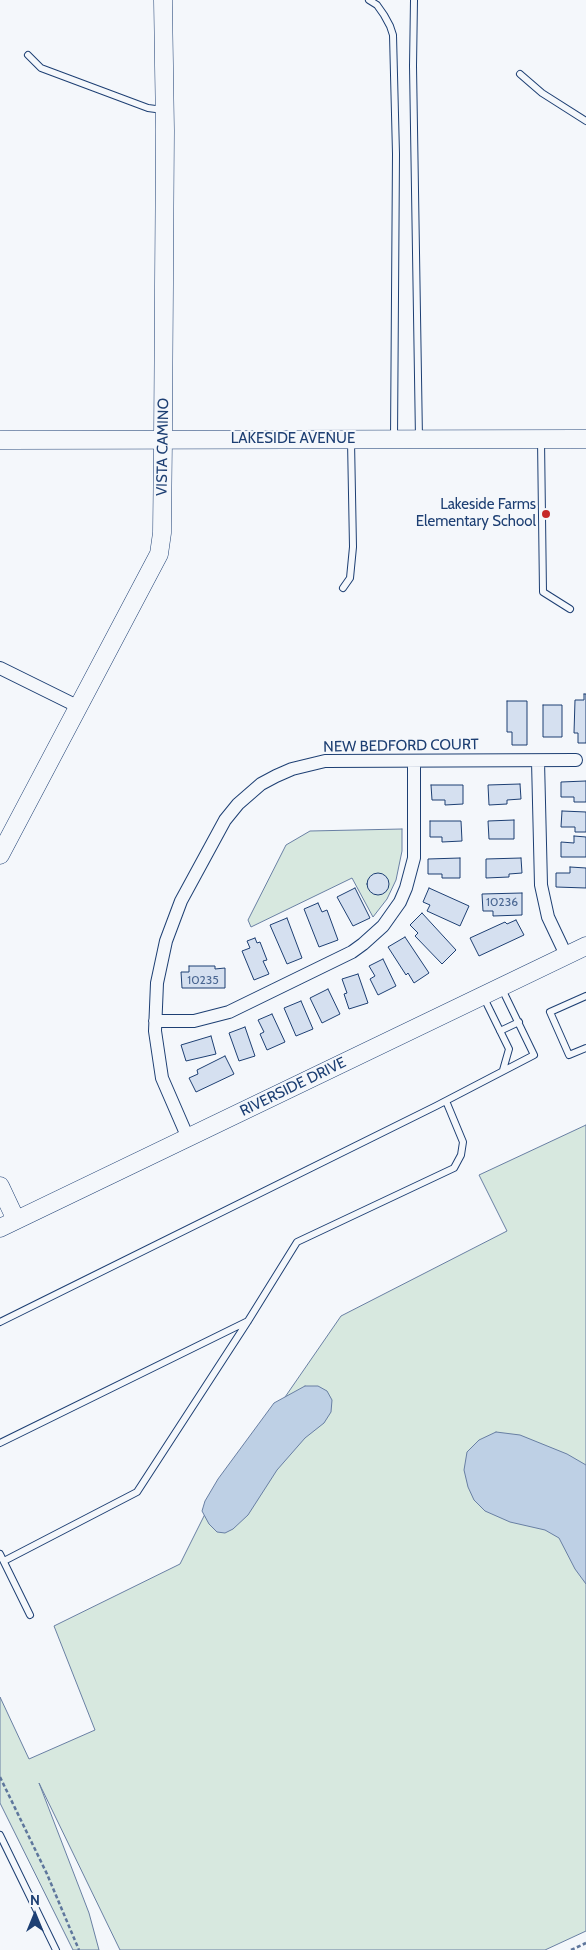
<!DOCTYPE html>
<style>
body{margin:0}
#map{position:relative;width:586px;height:1950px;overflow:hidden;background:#f4f7fb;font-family:Cabin,sans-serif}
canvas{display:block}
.north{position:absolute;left:10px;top:1890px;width:50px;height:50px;-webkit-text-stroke:4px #f4f7fb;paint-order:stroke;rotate:0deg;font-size:14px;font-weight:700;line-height:20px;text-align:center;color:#1d3f73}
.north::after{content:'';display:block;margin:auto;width:18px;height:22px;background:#1d3f73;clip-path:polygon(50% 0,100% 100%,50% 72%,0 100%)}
</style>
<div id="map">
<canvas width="586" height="1950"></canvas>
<div class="north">N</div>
</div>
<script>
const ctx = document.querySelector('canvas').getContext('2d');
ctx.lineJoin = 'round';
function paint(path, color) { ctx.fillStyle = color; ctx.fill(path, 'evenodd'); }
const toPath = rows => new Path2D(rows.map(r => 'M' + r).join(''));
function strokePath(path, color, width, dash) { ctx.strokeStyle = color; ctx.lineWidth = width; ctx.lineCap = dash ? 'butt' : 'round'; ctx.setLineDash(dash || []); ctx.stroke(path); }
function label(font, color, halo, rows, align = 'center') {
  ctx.font = font + ' Cabin,sans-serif'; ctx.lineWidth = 4; ctx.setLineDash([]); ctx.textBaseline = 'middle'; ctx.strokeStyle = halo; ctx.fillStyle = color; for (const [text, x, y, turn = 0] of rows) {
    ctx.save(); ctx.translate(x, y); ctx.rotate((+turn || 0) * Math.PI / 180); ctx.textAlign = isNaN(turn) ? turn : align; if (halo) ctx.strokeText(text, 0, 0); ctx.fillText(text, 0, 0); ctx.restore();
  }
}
const green = toPath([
 [402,829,402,851,396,880,387,899,373,917,352,878,251,927,248,920,286,845,310,831,402,829],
 [586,1125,586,1931,545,1950,120,1950,39,1783,89,1913,99,1950,73,1950,0,1803,0,1697,29,1759,95,1730,54,1626,180,1564,207,1510,341,1316,507,1231,479,1175,586,1125]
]);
paint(green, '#d7e8df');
strokePath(green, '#687fa3', 1);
const water = toPath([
 [305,1386,318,1386,327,1391,332,1400,331,1412,324,1423,305,1438,277,1470,248,1515,233,1529,225,1533,217,1532,209,1524,202,1511,205,1501,218,1479,274,1403,305,1386],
 [496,1432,520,1435,567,1454,586,1465,586,1584,575,1569,559,1538,545,1530,510,1522,485,1511,474,1500,468,1487,464,1470,467,1452,479,1440,496,1432]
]);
paint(water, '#bed0e5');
strokePath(water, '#687fa3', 1);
const building = toPath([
 [584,694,586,694,586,743,578,743,578,733,574,733,575,700,584,700,584,694],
 [507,701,527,701,527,745,512,745,512,732,507,732,507,701],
 [543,705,562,705,562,737,543,737,543,705],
 [586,781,586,802,574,802,574,797,561,797,561,782,586,781],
 [520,784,521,799,507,800,507,804,489,805,488,785,520,784],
 [431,785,463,785,463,804,445,805,445,800,432,800,431,785],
 [562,811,586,812,586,832,575,832,575,827,561,827,562,811],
 [514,820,514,839,489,839,488,821,514,820],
 [430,821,461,821,462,841,442,842,442,837,430,837,430,821],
 [574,836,586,837,586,857,561,857,561,842,574,843,574,836],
 [460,858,460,878,442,878,442,874,428,874,428,859,460,858],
 [521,858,522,873,509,874,509,877,486,878,486,859,521,858],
 [570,867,586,868,586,888,556,887,556,873,570,873,570,867],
 '367 884a11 11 0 1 1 22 0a11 11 0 1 1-22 0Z',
 [355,888,370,918,353,926,337,897,355,888],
 [429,888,469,906,460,926,427,911,430,905,423,902,429,888],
 [522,893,522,915,493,916,493,911,483,911,482,894,522,893],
 [318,903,322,912,327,910,338,940,319,947,304,909,318,903],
 [422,913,456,950,442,964,415,936,418,933,410,925,422,913],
 [287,918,302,958,287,964,270,925,287,918],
 [516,920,524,935,479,956,470,938,505,922,507,924,516,920],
 [405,937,429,973,414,983,408,973,406,975,388,947,405,937],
 [255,938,257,943,260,942,267,960,263,961,269,974,254,980,242,951,250,948,247,941,255,938],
 [383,959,396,986,378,995,370,979,375,976,369,966,383,959],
 [189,966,215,966,215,969,225,968,225,988,182,988,181,972,189,972,189,966],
 [358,974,368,1003,349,1009,344,994,347,993,342,979,358,974],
 [328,989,340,1014,322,1023,310,998,328,989],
 [301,1001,313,1029,296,1036,284,1008,301,1001],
 [272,1014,285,1042,267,1050,260,1034,264,1032,258,1020,272,1014],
 [245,1027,255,1056,239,1061,229,1033,245,1027],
 [211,1036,216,1054,186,1061,181,1045,211,1036],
 [225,1056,234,1074,196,1092,189,1078,198,1074,197,1070,225,1056]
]);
paint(building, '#d5e0f0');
strokePath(building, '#1d3f73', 1);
const lane = toPath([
 [369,0,377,5,384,15,390,26,393,35,396,154,394,438],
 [414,0,413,66,419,439],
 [28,55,41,68,148,108,163,110],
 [520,74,542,93,586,121],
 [541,440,543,592,570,609],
 [343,588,350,578,353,547,351,441],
 [483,996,509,1049,503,1070],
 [586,996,550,1012,569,1055,586,1048],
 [500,1031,519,1022],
 [0,1322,436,1106,534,1055,502,989],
 [0,1443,248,1321],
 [0,1554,30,1615],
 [4,1561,137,1492,248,1321,297,1242,454,1168,461,1155,463,1142,446,1101],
 [0,1835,56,1950]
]);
const street = toPath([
 [0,668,79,707],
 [538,761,541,885,548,917,566,955],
 [155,1021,194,1021,229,1012,352,952,363,944,383,926,400,902,406,888,414,858,414,762],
 [188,1138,162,1078,155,1031,157,983,166,941,181,901,225,820,238,804,261,784,276,776,292,769,325,761,576,760]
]);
const secondary = toPath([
 [0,440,586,439],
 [0,855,159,554,162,533,163,439,165,130,163,0],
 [0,1186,16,1220],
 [0,1228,586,946]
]);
strokePath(lane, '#1d3f73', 8);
strokePath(street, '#1d3f73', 14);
strokePath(secondary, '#1d3f73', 19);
strokePath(toPath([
 [0,1777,47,1874,79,1950],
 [571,1950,586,1943]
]), '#5e769c', 2.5, [4, 2.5]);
strokePath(lane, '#f4f7fb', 6);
strokePath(street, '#f4f7fb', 12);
strokePath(secondary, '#f4f7fb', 18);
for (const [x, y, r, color] of [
 [546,514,5,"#c62828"]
]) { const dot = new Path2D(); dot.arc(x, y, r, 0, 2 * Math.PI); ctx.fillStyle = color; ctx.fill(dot); strokePath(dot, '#f4f7fb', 2); }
label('12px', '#4b6792', null, [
 ["10236",502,902],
 ["10235",203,980]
]);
label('15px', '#1d3f73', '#f4f7fb', [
 ["LAKESIDE AVENUE",293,439],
 ["VISTA CAMINO",163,447,-89],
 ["NEW BEDFORD COURT",401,746,-1],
 ["RIVERSIDE DRIVE",293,1087,-26]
]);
label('15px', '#1d3f73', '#f4f7fb', [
 ["Lakeside Farms",536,505],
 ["Elementary School",536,522]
], 'right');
</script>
